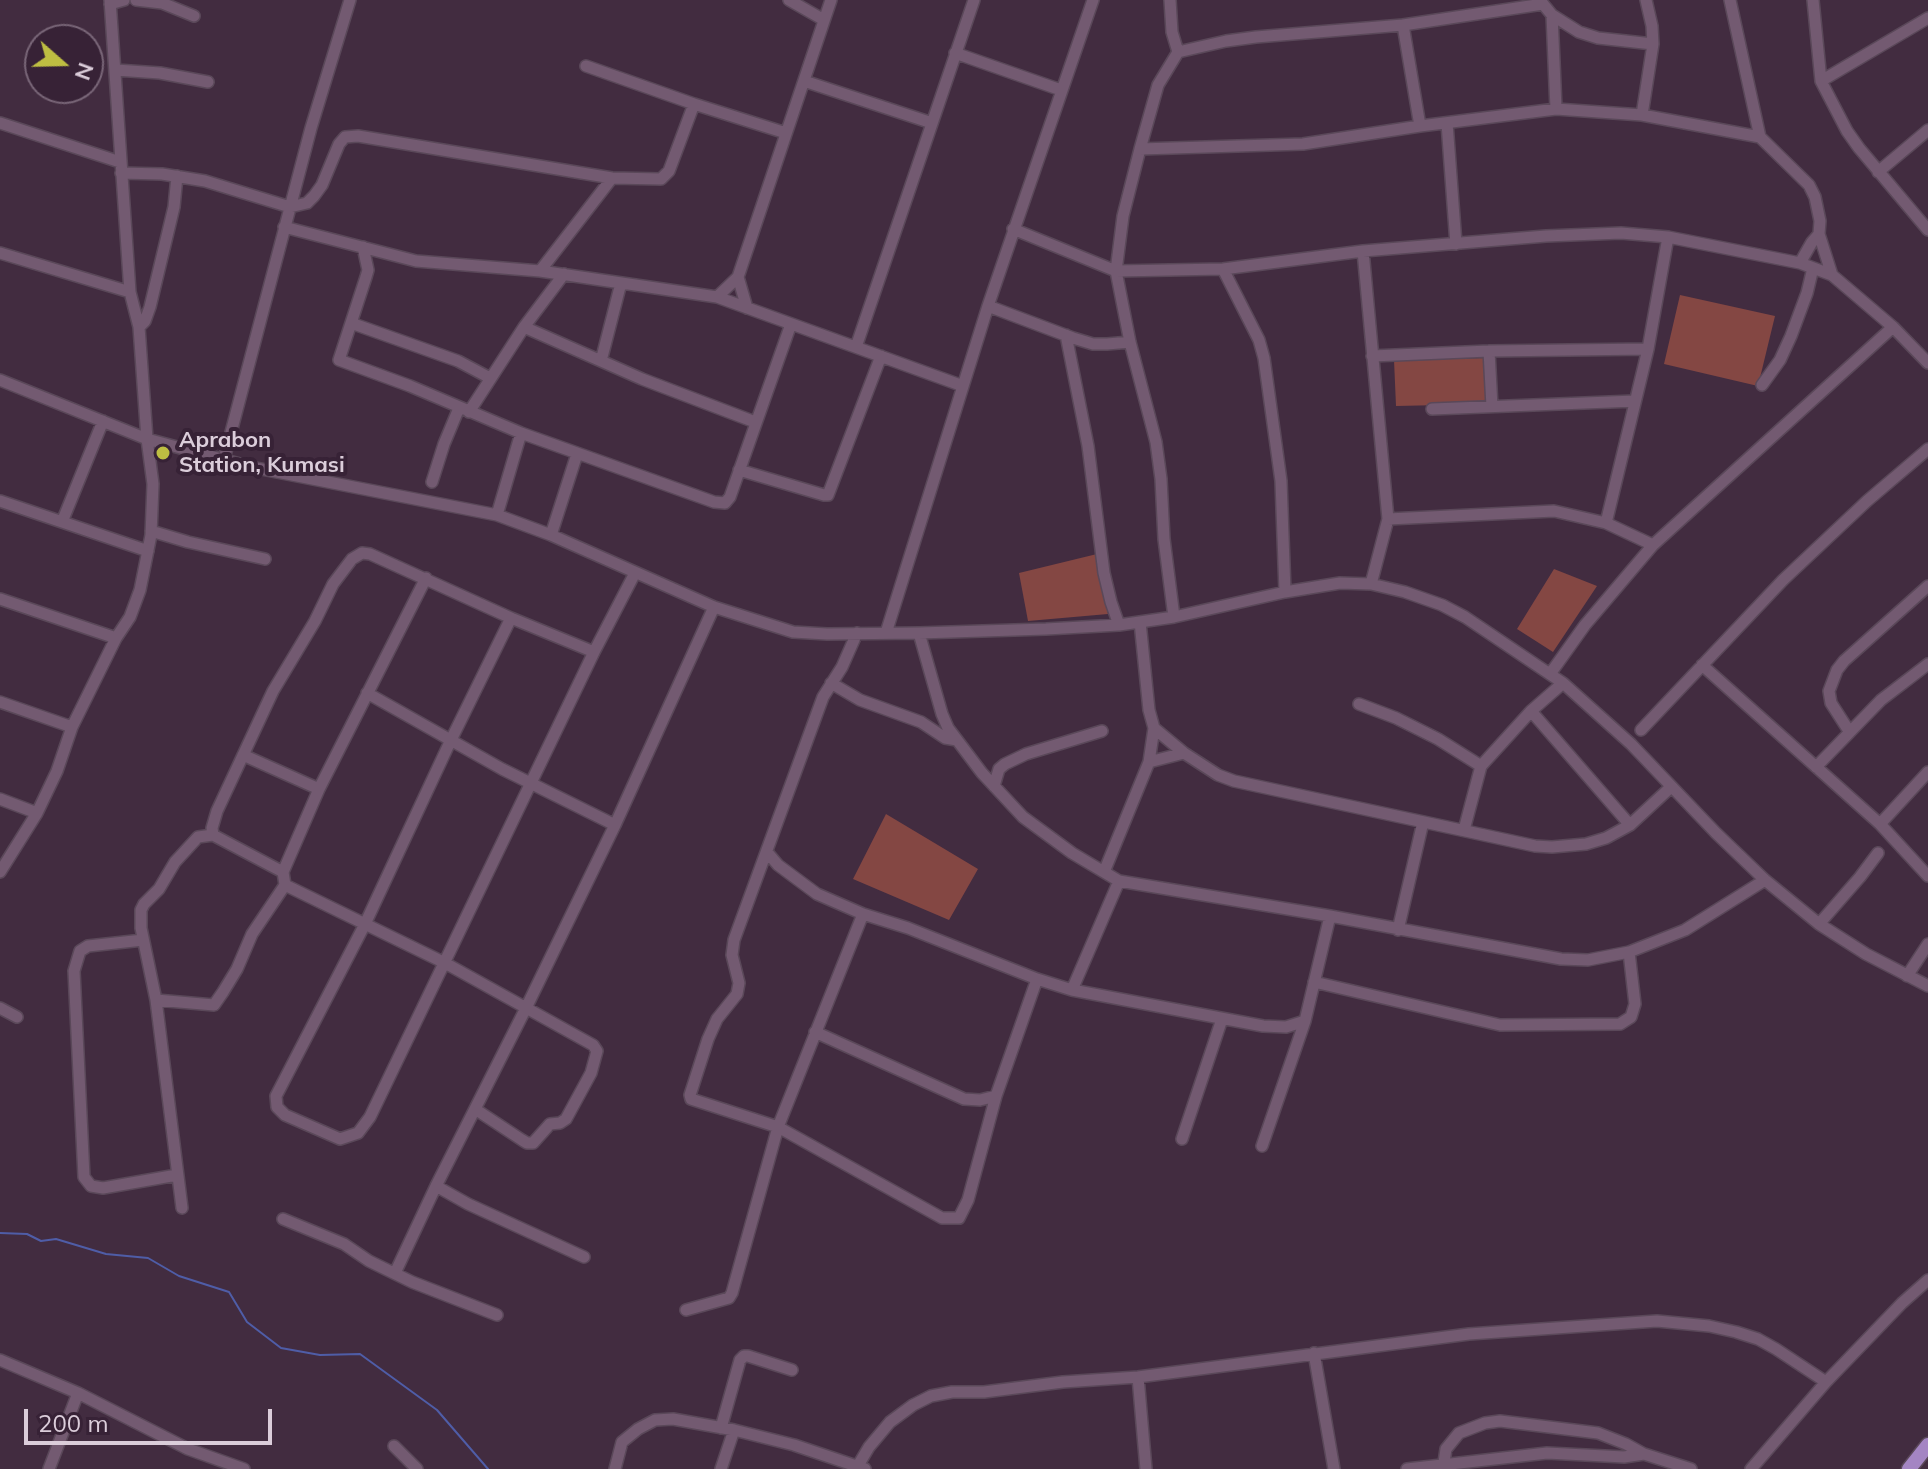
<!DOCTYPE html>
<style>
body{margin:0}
#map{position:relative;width:1928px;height:1469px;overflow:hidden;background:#422c40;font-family:Mulish,sans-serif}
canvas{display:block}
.north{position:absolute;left:24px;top:24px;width:80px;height:80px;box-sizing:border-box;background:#372236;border:2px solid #796678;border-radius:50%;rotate:110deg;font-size:22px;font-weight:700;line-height:32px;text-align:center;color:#dbcdda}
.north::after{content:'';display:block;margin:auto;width:28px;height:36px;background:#bebe42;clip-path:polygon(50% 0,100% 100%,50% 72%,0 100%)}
.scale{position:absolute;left:24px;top:1409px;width:248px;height:36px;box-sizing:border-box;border:4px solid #dbcdda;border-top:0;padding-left:10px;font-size:24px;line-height:28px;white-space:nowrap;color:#dbcdda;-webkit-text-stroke:6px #372236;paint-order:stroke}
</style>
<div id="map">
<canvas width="1928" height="1469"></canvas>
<div class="north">N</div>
<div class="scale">200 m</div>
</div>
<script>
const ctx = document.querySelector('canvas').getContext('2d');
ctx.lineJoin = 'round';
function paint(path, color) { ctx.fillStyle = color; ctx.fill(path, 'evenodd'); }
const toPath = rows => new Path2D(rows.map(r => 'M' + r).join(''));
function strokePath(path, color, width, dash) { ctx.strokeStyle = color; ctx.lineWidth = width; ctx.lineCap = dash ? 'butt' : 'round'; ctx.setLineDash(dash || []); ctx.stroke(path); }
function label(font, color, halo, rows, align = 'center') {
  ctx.font = font + ' Mulish,sans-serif'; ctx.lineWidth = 8; ctx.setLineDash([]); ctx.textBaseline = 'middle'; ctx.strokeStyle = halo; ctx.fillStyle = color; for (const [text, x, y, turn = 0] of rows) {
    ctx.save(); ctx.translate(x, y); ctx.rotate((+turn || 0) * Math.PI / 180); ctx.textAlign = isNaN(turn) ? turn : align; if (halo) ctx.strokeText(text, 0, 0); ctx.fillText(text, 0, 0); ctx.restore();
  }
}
paint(toPath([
 [1680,295,1775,316,1758,386,1664,364],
 [1488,358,1489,404,1396,406,1394,360],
 [1097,554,1108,614,1028,621,1019,573],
 [1554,569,1597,586,1553,652,1517,629],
 [886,814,978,869,949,920,853,879]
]), '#844743');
strokePath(toPath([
 [0,1233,27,1234,41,1241,56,1239,106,1254,148,1258,179,1276,229,1292,247,1322,281,1348,320,1355,360,1354,437,1410,488,1469]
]), '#4f5da7', 2);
const minor = toPath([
 [136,0,162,3,194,16],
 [789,0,824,20],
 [1170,0,1172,32,1178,52],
 [1646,0,1652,26,1653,44],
 [1730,0,1760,137],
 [1813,0,1821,81,1847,131,1859,148,1928,230],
 [110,4,124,0],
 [1552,15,1556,109],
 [955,53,1061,90],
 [586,66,694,104,786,133],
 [116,70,160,73,208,82],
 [804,81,932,123],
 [1821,81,1928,18],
 [0,123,120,162],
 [1447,123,1456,244],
 [1420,126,1403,25,1543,4,1552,15,1579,32,1598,38,1653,44,1642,115],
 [1140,149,1158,85,1178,52,1226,41,1256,37,1403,25],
 [1878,172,1928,130],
 [121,173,162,174,205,181,290,207,307,203,314,196,322,185,339,144,345,137,358,136,612,178,661,179,669,171,694,104],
 [284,227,416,261,540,271,717,297,963,386],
 [1013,229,1116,271,1223,269,1363,251,1546,236,1621,233,1668,237,1800,263,1832,275,1893,327,1928,363],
 [363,247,368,270,366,277,339,360,410,386,521,433,714,502,725,503,730,497,791,324],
 [1363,251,1388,519,1371,584],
 [0,253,130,292],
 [1800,263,1812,242,1819,234],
 [1223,269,1259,340,1264,358,1281,481,1285,592],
 [540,271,612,178],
 [738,277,747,308],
 [717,297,738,277,831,0],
 [988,306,1073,338,1093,344,1107,344,1130,342],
 [351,323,458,361,490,378],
 [139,327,145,321,150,307,174,207,177,176],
 [524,327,642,379,755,422],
 [1066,335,1088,446,1104,573,1111,602,1119,625],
 [856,347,974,0],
 [1489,351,1492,407],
 [1372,356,1489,351,1648,349],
 [601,361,621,283],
 [0,380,147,439,251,467,497,515,551,535,714,607,793,632,827,634,919,633,1046,629,1119,625,1174,617,1285,592,1340,583,1371,584,1405,592,1442,605,1465,617,1563,683,1631,744,1716,833,1765,880,1819,924,1866,954,1928,986],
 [1762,385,1780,360,1791,336,1807,293,1813,268],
 [1432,409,1635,401],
 [469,412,524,327,564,274],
 [224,459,311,128,350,0],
 [739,470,824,495,828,495,881,356],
 [432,482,444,444,459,408],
 [0,501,148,551],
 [497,515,521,433],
 [1388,519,1554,511,1606,523,1653,545],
 [62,522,103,421],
 [1606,523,1648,349,1668,237],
 [151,531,188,542,265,559],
 [551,535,577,454],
 [0,599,116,638],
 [1174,617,1164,539,1161,479,1156,442,1130,342,1116,271,1123,216,1140,149,1303,144,1420,126,1556,109,1642,115,1760,137,1809,185,1815,197,1820,221,1819,234,1832,275],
 [511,618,450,742,365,924,276,1096,277,1107,285,1115,340,1139,358,1133,370,1117,594,652,635,573],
 [1140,622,1149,710,1154,728,1184,753,1218,775,1234,781,1535,846,1552,847,1586,844,1606,838,1630,825,1671,787],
 [857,633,842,667,823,697,734,940,732,955,739,983,737,994,717,1019,708,1039,690,1095,691,1099,778,1127,942,1218,959,1218,968,1200,996,1096,1037,979],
 [886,633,988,306,1093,0],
 [919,633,942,714,948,728,982,773,1023,817,1072,853,1119,881,1330,916,1561,959,1588,960,1629,952,1685,930,1765,880],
 [1702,665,1880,824,1928,876],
 [1550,674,1585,625,1653,545,1893,327],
 [831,683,860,700,921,722,945,738,957,740],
 [367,693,502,769,615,825],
 [0,702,72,727],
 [1359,704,1396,718,1438,739,1481,766],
 [1531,711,1630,825],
 [1641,730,1783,580,1867,501,1928,449],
 [1849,731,1831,703,1829,691,1837,670,1844,661,1928,586],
 [243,755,319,789],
 [1149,762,1184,753],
 [1816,767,1881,700,1928,664],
 [994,786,999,769,1005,764,1026,754,1102,731],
 [0,799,37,813],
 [1880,824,1928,772],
 [1464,830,1481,766,1531,711,1563,683],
 [767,852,778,865,817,894,863,914,908,928,1037,979,1072,990,1263,1026,1286,1027,1305,1021,1330,916],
 [0,872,37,813,57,771,72,727,116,638,130,617,140,590,151,535,153,484,147,439,139,327,130,292,110,0],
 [283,872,213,835,212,828,217,811,273,691,315,621,333,584,352,559,362,553,370,554,511,618,594,652],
 [1104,872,1149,762,1154,728],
 [285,885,445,963,593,1045,597,1051,591,1073,566,1119,560,1123,550,1124,533,1143,527,1143,522,1140,475,1109],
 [1819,924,1860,877,1878,853],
 [1398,930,1423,822],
 [143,940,88,946,80,951,74,971,84,1177,91,1186,103,1188,177,1175],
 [1907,976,1928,944],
 [1314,982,1500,1025,1620,1024,1631,1017,1635,1004,1629,952],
 [1072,990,1119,881],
 [156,1000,214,1005,223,992,237,969,252,934,285,885,283,872,319,789,426,578],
 [0,1008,17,1017],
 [815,1032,964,1099,980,1100,996,1096],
 [1182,1139,1222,1019],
 [1262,1146,1305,1021],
 [436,1186,468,1204,584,1257],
 [182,1208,156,1000,141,928,141,910,144,904,159,889,175,862,198,837,213,835],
 [283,1219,344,1244,369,1261,412,1282,497,1315],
 [395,1273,436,1186,526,1008,615,825,714,607],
 [686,1310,729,1298,732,1293,778,1127,863,914],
 [1314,1353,1334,1469],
 [0,1360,78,1393],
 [1138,1377,1146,1469],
 [721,1428,740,1360,744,1356,748,1356,792,1370],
 [394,1446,417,1469],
 [49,1469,78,1393,188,1449,244,1469],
 [615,1469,622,1442,638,1429,655,1420,673,1419,734,1430,794,1445,865,1469],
 [721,1469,734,1430],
 [856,1469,869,1447,890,1422,913,1405,931,1396,952,1392,984,1392,1063,1382,1138,1377,1469,1334,1657,1321,1709,1326,1736,1332,1758,1339,1776,1349,1826,1382],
 [1407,1469,1547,1453,1624,1457,1644,1454],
 [1443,1469,1446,1449,1459,1433,1485,1423,1500,1421,1598,1433,1626,1444,1644,1454,1691,1469],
 [1751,1469,1826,1382,1902,1303,1928,1280]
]);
const major = toPath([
 [1909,1469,1928,1445]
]);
strokePath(minor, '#5a4859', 14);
strokePath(major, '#5a4859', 17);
strokePath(minor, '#735a71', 11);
strokePath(major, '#a485c3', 14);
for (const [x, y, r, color] of [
 [163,453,8,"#bebe42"]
]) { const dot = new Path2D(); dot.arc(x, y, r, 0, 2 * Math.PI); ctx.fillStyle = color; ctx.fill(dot); strokePath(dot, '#372236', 3); }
label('bold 22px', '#dbcdda', '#372236', [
 ["Aprabon",179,440],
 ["Station, Kumasi",179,465]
], 'left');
</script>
